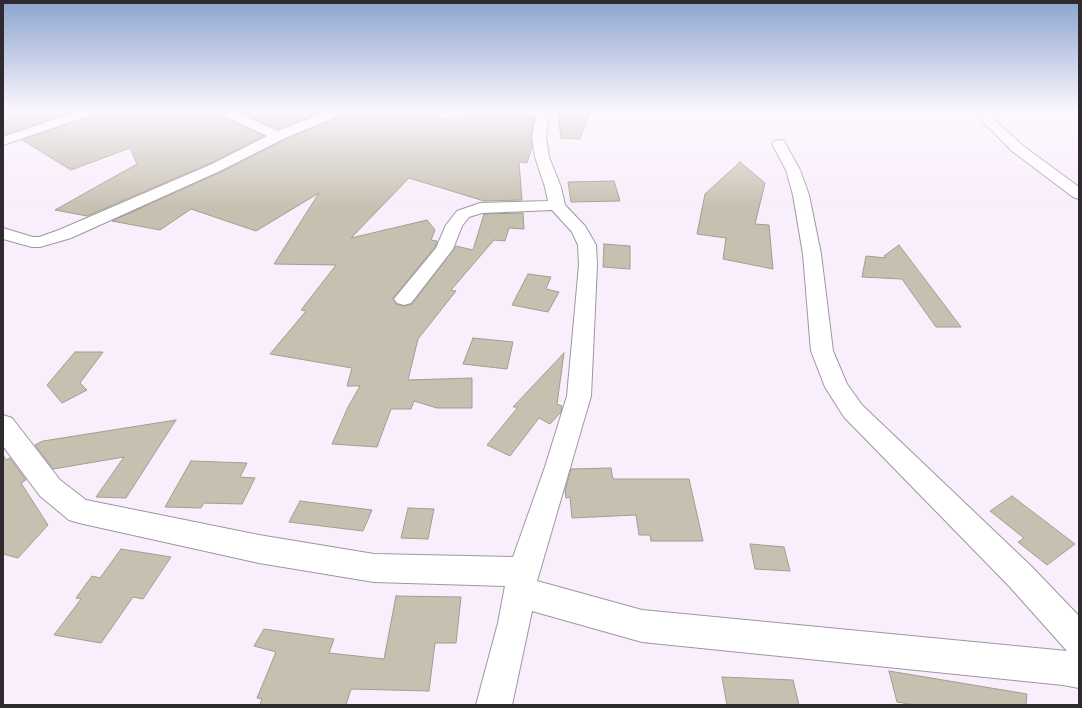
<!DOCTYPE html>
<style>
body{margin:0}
#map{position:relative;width:1082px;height:708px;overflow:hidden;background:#f9eefc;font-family:Figtree,sans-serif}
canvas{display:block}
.frame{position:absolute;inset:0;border:4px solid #2e2a2f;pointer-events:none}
</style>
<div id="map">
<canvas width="1082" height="708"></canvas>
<div class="frame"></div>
</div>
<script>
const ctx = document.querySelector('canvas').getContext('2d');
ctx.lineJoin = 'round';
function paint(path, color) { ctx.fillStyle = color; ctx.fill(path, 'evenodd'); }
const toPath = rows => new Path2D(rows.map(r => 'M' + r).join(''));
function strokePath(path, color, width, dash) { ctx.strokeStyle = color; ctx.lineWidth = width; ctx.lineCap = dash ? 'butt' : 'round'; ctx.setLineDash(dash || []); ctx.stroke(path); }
const building = toPath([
 [3,110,16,112,23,110,78,110,3,135,3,110],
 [100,110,215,110,217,114,264,136,211,163,87,216,55,210,137,164,130,148,71,170,22,140,97,114,100,110],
 [234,110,328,110,278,129,234,110],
 [348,110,442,110,430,118,504,116,534,117,531,137,532,147,527,163,519,162,522,200,484,201,409,178,351,238,427,220,435,230,431,240,437,241,435,247,393,298,396,304,404,306,412,304,456,246,473,250,484,214,523,213,524,229,509,228,505,241,494,240,451,290,456,291,418,339,408,380,472,378,472,408,437,408,414,401,411,409,391,409,377,447,332,444,348,407,360,386,347,386,352,368,270,354,306,311,301,310,336,265,274,264,319,193,256,231,191,209,160,230,112,221,223,171,284,140,346,114,348,110],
 [557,110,591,110,580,139,561,138,557,110],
 [740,162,765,183,755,224,769,225,773,269,723,259,726,238,697,234,705,194,740,162],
 [614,181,620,201,571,202,568,182,614,181],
 [604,244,630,246,630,269,603,267,604,244],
 [899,245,961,327,936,327,902,279,862,277,866,256,886,258,884,256,899,245],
 [528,274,551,277,546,289,559,292,548,312,512,305,528,274],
 [473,338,513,342,507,369,463,364,473,338],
 [75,352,103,352,80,383,87,390,62,403,47,385,75,352],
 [564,353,557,404,562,406,561,412,550,424,539,418,510,456,487,445,518,407,513,407,564,353],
 [176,420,126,498,96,497,124,457,53,469,35,445,43,441,176,420],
 [3,455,6,460,10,458,26,480,21,483,48,525,18,558,3,554,3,455],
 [191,461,247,463,240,477,255,478,242,504,204,503,201,508,165,507,191,461],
 [611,468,613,479,689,479,703,541,651,541,650,535,639,535,636,515,572,518,570,497,566,498,565,491,571,469,611,468],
 [1012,496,1075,544,1047,565,1018,542,1024,538,990,511,1012,496],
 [300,501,372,510,363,531,289,522,300,501],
 [408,508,434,509,428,539,401,538,408,508],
 [750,544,784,547,790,571,755,569,750,544],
 [121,549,171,557,143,599,133,597,101,643,54,635,81,599,76,598,92,576,100,578,121,549],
 [396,596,461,597,456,643,435,643,429,691,351,689,346,705,260,705,262,699,257,698,276,652,254,646,264,629,334,639,329,653,384,659,396,596],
 [889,671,1027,694,1026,705,915,705,897,702,889,671],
 [722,677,793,680,799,705,727,705,722,677]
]);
paint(building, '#c6c0b1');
strokePath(building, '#a39d8f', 1);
const street = toPath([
 [82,110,99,110,97,113,3,145,3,137,82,110],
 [216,110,231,110,278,131,331,110,347,110,345,113,283,139,222,170,71,238,40,247,32,247,3,239,3,228,33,237,39,237,59,230,212,164,267,136,218,113,216,110],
 [474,110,550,110,546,137,549,157,561,187,565,205,585,226,596,245,597,265,591,396,537,581,642,610,1067,651,1009,586,844,417,825,387,811,351,803,254,793,195,786,170,772,144,774,141,779,140,784,141,800,170,809,195,821,254,833,351,847,384,862,405,1031,566,1079,616,1079,688,1063,685,642,642,532,611,512,705,476,705,498,623,505,586,374,582,259,563,79,523,69,520,40,496,3,446,3,415,12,418,60,480,86,500,259,535,374,554,513,557,545,467,567,396,579,265,578,245,572,232,552,210,482,213,469,217,462,226,453,249,411,303,404,305,397,303,394,299,436,248,446,225,457,211,480,203,548,201,545,187,535,157,532,137,536,116,480,114,476,113,474,110],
 [971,110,984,110,1022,145,1079,187,1079,199,1073,197,1012,151,971,110]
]);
strokePath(street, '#a096a2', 2);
paint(street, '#fff');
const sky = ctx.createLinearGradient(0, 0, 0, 209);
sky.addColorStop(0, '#8ba4ce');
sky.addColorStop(0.53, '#fcf7fe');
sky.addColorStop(1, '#fcf7fe00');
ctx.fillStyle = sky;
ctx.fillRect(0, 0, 1082, 209);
</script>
